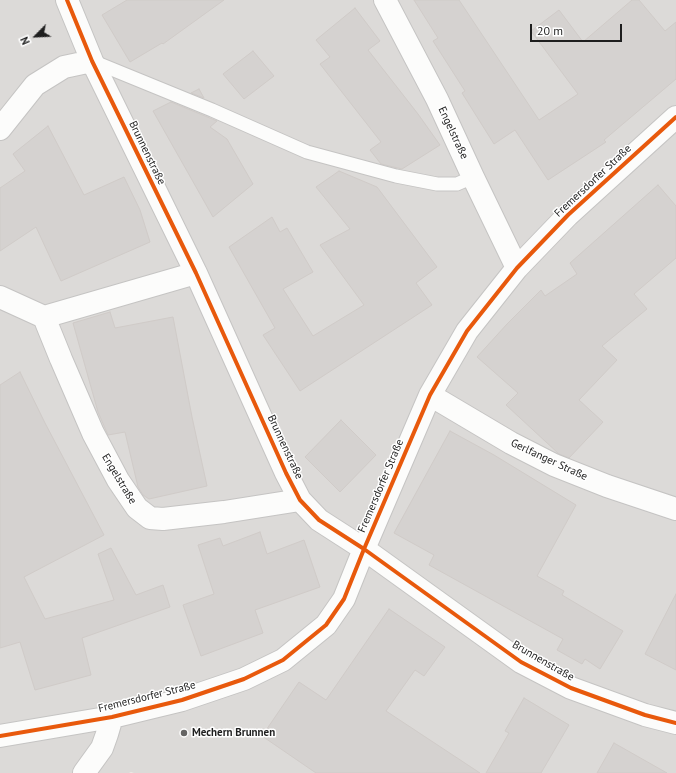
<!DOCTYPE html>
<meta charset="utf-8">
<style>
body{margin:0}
#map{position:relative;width:676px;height:773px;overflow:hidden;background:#edeae7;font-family:"PT Sans",sans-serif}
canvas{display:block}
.north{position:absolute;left:16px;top:16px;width:40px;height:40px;-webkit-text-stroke:3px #fff;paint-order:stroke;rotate:246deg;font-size:11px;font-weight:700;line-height:16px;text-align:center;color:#1e1e1e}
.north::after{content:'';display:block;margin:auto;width:14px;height:18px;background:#1e1e1e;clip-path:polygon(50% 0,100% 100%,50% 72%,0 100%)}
.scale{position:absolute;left:530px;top:24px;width:92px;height:18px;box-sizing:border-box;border:2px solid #1e1e1e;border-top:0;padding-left:5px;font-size:12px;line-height:14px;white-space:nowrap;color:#1e1e1e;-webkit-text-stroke:3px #fff;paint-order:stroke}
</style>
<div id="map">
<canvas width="676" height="773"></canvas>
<div class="north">N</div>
<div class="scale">20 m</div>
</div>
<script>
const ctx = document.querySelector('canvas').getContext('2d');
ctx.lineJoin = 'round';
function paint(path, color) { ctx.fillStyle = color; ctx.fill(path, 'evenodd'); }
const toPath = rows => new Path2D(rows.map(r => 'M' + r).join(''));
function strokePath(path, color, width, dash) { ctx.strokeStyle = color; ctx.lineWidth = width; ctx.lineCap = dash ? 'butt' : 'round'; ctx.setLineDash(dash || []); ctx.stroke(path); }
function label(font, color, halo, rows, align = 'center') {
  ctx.font = font + ' "PT Sans",sans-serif'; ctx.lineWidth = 3; ctx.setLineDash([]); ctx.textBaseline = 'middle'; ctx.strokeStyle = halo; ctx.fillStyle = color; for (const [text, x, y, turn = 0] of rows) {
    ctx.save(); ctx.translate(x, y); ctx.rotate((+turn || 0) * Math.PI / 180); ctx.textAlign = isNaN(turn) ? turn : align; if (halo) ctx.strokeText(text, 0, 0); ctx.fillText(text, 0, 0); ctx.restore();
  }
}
paint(toPath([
 [0,0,676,0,676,773,134,773,131,772,129,773,0,773]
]), '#dcdad8');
const building = toPath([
 [127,0,224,0,163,44,162,43,130,62,102,15,127,0],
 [414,0,459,0,539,120,578,94,531,31,559,10,583,42,632,0,639,0,665,31,676,22,676,79,604,140,606,142,548,180,515,130,494,144,462,93,465,91,433,41,438,38,414,0],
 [355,8,380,41,368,50,418,114,440,145,402,169,381,164,370,150,381,142,320,64,330,57,316,40,355,8],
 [253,51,274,76,244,99,223,74,253,51],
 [199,89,204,98,191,93,199,89],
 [171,102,217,121,210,127,227,139,253,184,213,217,153,111,171,102],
 [48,126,84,195,124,177,140,210,150,242,61,281,36,227,0,251,0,188,25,171,13,154,48,126],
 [339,171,377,187,437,267,416,283,432,305,300,391,263,335,275,328,229,247,272,217,280,232,287,228,313,272,283,289,313,336,364,305,320,245,350,229,316,187,339,171],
 [658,185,676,206,676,258,634,294,647,309,602,346,617,360,579,400,603,422,569,458,559,454,506,405,518,393,477,357,507,324,541,290,545,296,577,274,570,263,658,185],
 [110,312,115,328,173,317,192,417,207,486,149,499,143,495,138,487,125,432,108,435,98,412,73,323,110,312],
 [20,372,45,423,104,535,24,577,45,619,114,600,98,554,111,548,136,595,163,585,170,607,82,638,91,675,35,690,20,642,0,648,0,385,20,372],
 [341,420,376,455,340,492,305,457,341,420],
 [450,431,494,455,576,505,537,576,564,591,562,595,623,631,600,669,585,659,582,664,557,650,563,639,429,565,434,555,394,533,450,431],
 [260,532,267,554,304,540,320,587,255,610,263,633,201,656,183,605,214,594,198,545,220,538,223,546,260,532],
 [676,594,676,670,645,654,676,594],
 [389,609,445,647,424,676,415,670,386,711,480,773,316,773,262,736,299,682,326,700,389,609],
 [524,698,569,725,541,773,486,773,509,733,505,731,524,698],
 [614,743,667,773,597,773,614,743]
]);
paint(building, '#d5d2d0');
strokePath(building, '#d0cbc8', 1);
const lane = toPath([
 [92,61,212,110,307,152,396,176,437,184,457,184,473,177]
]);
const street = toPath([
 [67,0,92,61,196,273,286,473,300,500,319,520,364,549,521,662,571,688,645,715,676,723],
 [385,0,437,99,473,177,517,268],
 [0,129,35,85,64,67,92,61],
 [0,297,44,317,196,273],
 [44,317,61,359,93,433,118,480,137,508,150,518,163,519,224,512,300,500],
 [430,395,511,443,554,465,607,486,676,509],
 [0,736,112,717,182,700,244,679,283,660,326,625,344,599,364,549,430,395,467,331,517,268,568,215,676,117],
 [84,773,102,748,107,734,112,717]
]);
strokePath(lane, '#c5c4c3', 15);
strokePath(street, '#c5c4c3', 24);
strokePath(lane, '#fcfcfb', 13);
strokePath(street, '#fcfcfb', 22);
strokePath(toPath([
 [67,0,92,61,196,273,286,473,300,500,319,520,364,549,521,662,571,688,645,715,676,723],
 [0,736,112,717,182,700,244,679,283,660,326,625,344,599,364,549,430,395,467,331,517,268,568,215,676,117]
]), '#e8590c', 4);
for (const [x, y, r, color] of [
 [184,733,4,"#666564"]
]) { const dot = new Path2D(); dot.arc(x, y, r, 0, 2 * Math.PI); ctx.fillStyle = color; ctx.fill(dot); strokePath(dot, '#fff', 1.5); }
label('11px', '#1e1e1e', '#fff', [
 ["Engelstraße",453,133,65],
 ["Brunnenstraße",147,153,64],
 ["Fremersdorfer Straße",593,181,-43],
 ["Brunnenstraße",285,447,65],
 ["Gerlfanger Straße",549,460,25],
 ["Engelstraße",119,479,59],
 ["Fremersdorfer Straße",381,486,-67],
 ["Brunnenstraße",543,661,30],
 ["Fremersdorfer Straße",147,697,-14]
]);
label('bold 11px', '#1e1e1e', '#fff', [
 ["Mechern Brunnen",192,733]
], 'left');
</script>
